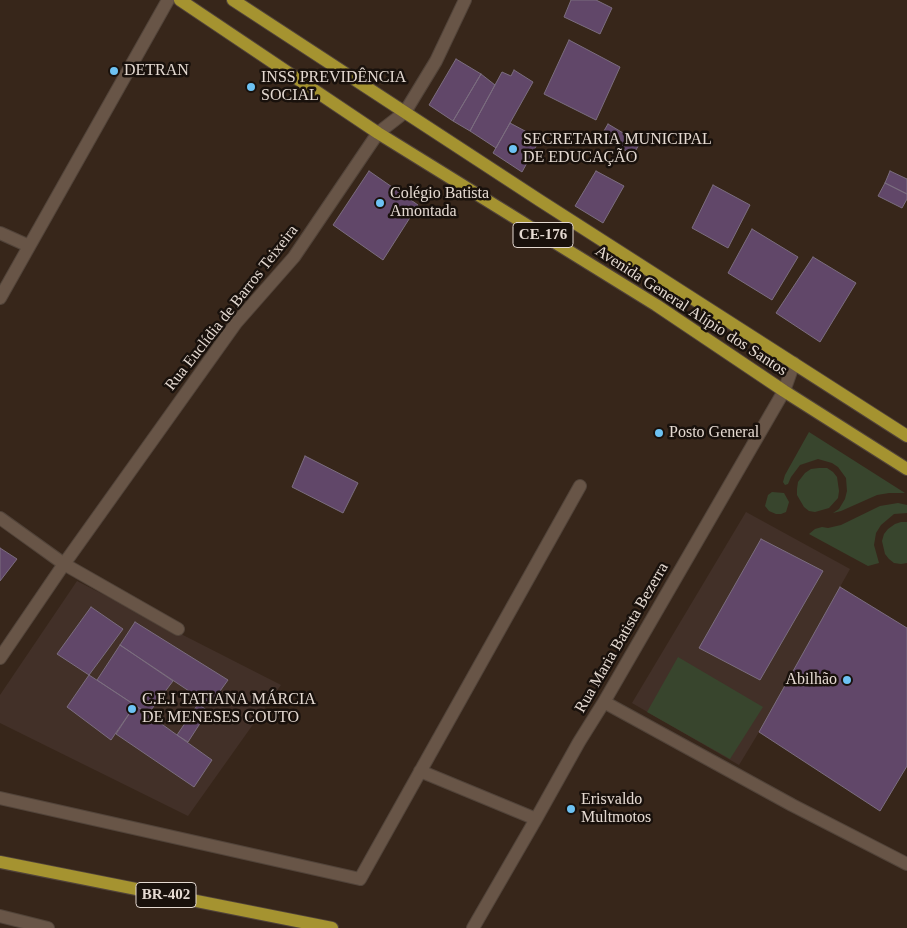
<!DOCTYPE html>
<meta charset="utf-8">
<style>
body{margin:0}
canvas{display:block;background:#37261a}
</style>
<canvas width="907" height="928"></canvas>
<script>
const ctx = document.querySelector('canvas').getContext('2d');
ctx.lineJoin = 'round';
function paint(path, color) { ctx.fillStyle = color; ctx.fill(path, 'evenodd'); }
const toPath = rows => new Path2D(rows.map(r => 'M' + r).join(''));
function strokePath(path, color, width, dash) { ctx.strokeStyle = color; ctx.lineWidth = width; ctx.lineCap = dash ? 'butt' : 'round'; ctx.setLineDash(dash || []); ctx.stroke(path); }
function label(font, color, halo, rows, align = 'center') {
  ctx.font = font + ' "Times New Roman",serif'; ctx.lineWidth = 5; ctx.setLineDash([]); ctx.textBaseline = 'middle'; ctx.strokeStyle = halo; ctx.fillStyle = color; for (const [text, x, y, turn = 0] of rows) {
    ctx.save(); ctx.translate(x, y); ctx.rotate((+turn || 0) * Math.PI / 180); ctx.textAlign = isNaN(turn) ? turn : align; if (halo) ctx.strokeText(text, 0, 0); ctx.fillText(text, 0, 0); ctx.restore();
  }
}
paint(toPath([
 [746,512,850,569,759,732,739,765,632,703],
 [77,581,281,685,188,816,0,723,0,695]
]), '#423028');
paint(toPath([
 [809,432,905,493,889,493,877,495,841,511,833,513,839,509,845,499,847,491,846,478,838,467,832,463,818,459,800,465,791,477,788,484,785,485,783,482,785,475],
 [819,468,827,468,833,472,837,477,839,491,838,498,829,508,815,512,809,511,804,507,797,495,797,489,798,482,805,473,811,469],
 [772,492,784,493,789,502,786,512,781,514,776,514,769,511,765,506,768,495],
 [898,503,907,505,907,513,894,514,881,525,876,533,874,545,879,563,868,566,809,534,815,529,822,527,828,528,841,525,880,506],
 [901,522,907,522,907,563,901,564,894,563,889,559,885,554,882,541,884,534,888,529,895,524],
 [678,657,763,707,730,759,647,712]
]), '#38452d');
const building = toPath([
 [571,0,596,0,612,8,600,34,564,17,571,0],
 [569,40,620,67,596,120,544,94,569,40],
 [456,59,481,74,453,121,429,105,456,59],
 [514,70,533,82,496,148,470,131,502,72,511,76,514,70],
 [481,74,495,85,470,131,453,121,481,74],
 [510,123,540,139,522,172,493,153,510,123],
 [608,124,640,143,633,155,601,136,608,124],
 [369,171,418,205,383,260,333,225,369,171],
 [596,171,624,186,603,223,575,206,596,171],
 [890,171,907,179,907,194,885,183,890,171],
 [885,183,907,194,907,199,902,208,878,196,885,183],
 [713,185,750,205,728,248,692,228,713,185],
 [752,229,798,257,772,300,728,273,752,229],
 [813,257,856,283,820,342,776,313,813,257],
 [305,456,358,483,343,513,292,487,305,456],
 [761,539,823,571,760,680,699,648,761,539],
 [0,548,17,559,0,581,0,548],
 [840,587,907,628,907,766,880,811,759,732,840,587],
 [91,607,123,629,89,675,57,654,91,607],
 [135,622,228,680,210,705,120,645,135,622],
 [120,645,173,681,148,714,97,680,120,645],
 [89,675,135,705,111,740,67,707,89,675],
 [198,704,208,711,188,742,177,735,198,704],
 [135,705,212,760,194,787,116,734,135,705]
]);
paint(building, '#614769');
strokePath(building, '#7b6d7f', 1);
const street = toPath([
 [0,233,29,246],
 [0,298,168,0],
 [0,518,64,564,178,629],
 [0,658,64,564,236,323,294,257,378,133,405,112,436,61,465,0],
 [604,702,792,805,907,864],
 [420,771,536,819],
 [0,798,360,879,580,486],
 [0,916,48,928],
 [473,928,536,819,579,742,604,702,784,391,794,363]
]);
const primary = toPath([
 [180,0,378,133,656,305,784,391,907,469],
 [233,0,539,200,907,436],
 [0,862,332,928]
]);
strokePath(street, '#52443a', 14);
strokePath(primary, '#52443a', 14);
strokePath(street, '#685547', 12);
strokePath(primary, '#a59330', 12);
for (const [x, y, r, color] of [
 [114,71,5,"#6dc2f3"],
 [251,87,5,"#6dc2f3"],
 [513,149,5,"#6dc2f3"],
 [380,203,5,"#6dc2f3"],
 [659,433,5,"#6dc2f3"],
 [847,680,5,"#6dc2f3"],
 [132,709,5,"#6dc2f3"],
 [571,809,5,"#6dc2f3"]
]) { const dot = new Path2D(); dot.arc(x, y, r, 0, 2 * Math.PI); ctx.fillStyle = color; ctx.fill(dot); strokePath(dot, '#19110c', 2); }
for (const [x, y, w] of [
 [543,235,60],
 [166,895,60]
]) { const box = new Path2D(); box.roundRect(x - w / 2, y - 12.5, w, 25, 4); ctx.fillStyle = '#19110c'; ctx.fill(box); strokePath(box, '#e5dad2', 1); }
label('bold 15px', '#e5dad2', null, [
 ["CE-176",543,235],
 ["BR-402",166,895]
]);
label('16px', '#e5dad2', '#19110c', [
 ["DETRAN",124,71],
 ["INSS PREVIDÊNCIA",261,78],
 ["SOCIAL",261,96],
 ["SECRETARIA MUNICIPAL",523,140],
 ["DE EDUCAÇÃO",523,158],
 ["Colégio Batista",390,194],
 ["Amontada",390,212],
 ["Posto General",669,433],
 ["Abilhão",837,680,"right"],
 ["C.E.I TATIANA MÁRCIA",142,700],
 ["DE MENESES COUTO",142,718],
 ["Erisvaldo",581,800],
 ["Multmotos",581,818]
], 'left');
label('16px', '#e5dad2', '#19110c', [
 ["Rua Euclídia de Barros Teixeira",232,308,-52],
 ["Avenida General Alípio dos Santos",691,311,33],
 ["Rua Maria Batista Bezerra",622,638,-60]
]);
</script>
